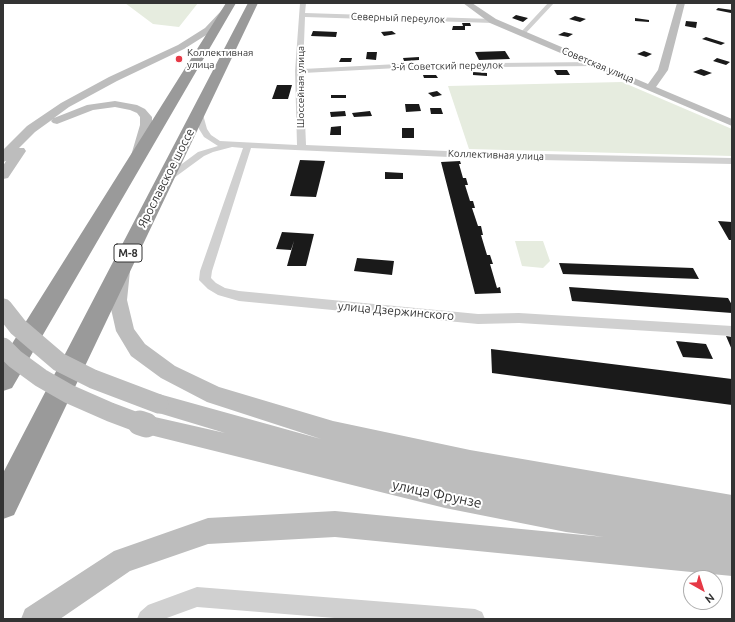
<!DOCTYPE html>
<meta charset="utf-8">
<style>
body{margin:0}
#map{position:relative;width:735px;height:622px;overflow:hidden;background:#fff;font-family:Ubuntu,sans-serif}
canvas{display:block}
.frame{position:absolute;inset:0;border:4px solid #333;pointer-events:none}
.north{position:absolute;left:683px;top:570px;width:40px;height:40px;box-sizing:border-box;background:#fff;border:1px solid #adadad;border-radius:50%;rotate:141deg;font-size:11px;font-weight:700;line-height:16px;text-align:center;color:#333}
.north::after{content:'';display:block;margin:auto;width:14px;height:18px;background:#e63946;clip-path:polygon(50% 0,100% 100%,50% 72%,0 100%)}
</style>
<div id="map">
<canvas width="735" height="622"></canvas>
<div class="frame"></div>
<div class="north">N</div>
</div>
<script>
const ctx = document.querySelector('canvas').getContext('2d');
ctx.lineJoin = 'round';
function paint(path, color) { ctx.fillStyle = color; ctx.fill(path, 'evenodd'); }
const toPath = rows => new Path2D(rows.map(r => 'M' + r).join(''));
function strokePath(path, color, width, dash) { ctx.strokeStyle = color; ctx.lineWidth = width; ctx.lineCap = dash ? 'butt' : 'round'; ctx.setLineDash(dash || []); ctx.stroke(path); }
function label(font, color, halo, rows, align = 'center') {
  ctx.font = font + ' Ubuntu,sans-serif'; ctx.lineWidth = 4; ctx.setLineDash([]); ctx.textBaseline = 'middle'; ctx.strokeStyle = halo; ctx.fillStyle = color; for (const [text, x, y, turn = 0] of rows) {
    ctx.save(); ctx.translate(x, y); ctx.rotate((+turn || 0) * Math.PI / 180); ctx.textAlign = isNaN(turn) ? turn : align; if (halo) ctx.strokeText(text, 0, 0); ctx.fillText(text, 0, 0); ctx.restore();
  }
}
paint(toPath([
 [125,3,198,3,179,27,153,24],
 [622,82,732,129,732,156,469,149,448,86],
 [515,241,543,241,550,261,543,268,522,266]
]), '#e6ecdf');
paint(toPath([
 [718,8,732,10,732,12,731,13,716,10],
 [516,15,528,18,523,22,512,18],
 [575,16,586,19,580,22,569,19],
 [635,18,649,20,649,22,635,21],
 [686,21,697,22,696,28,685,26],
 [462,23,470,23,471,26,465,26,465,30,452,30,453,26,463,26],
 [313,31,337,32,336,37,311,36],
 [392,31,396,34,384,36,381,32],
 [564,32,573,34,568,37,558,35],
 [706,37,725,43,721,45,702,39],
 [505,51,510,59,479,60,475,52],
 [644,51,652,54,646,57,637,54],
 [367,52,377,52,376,60,366,59],
 [419,57,419,60,404,61,403,58],
 [341,58,352,58,351,62,339,62],
 [717,58,730,62,726,65,713,61],
 [701,69,712,73,704,76,693,72],
 [554,70,567,70,570,75,557,75],
 [473,72,487,73,487,76,473,75],
 [423,75,436,75,438,78,424,78],
 [277,85,292,85,288,99,272,99],
 [437,91,442,95,433,97,428,93],
 [331,95,346,95,346,98,331,98],
 [405,104,419,104,421,111,406,112],
 [430,108,441,108,443,114,431,114],
 [345,111,346,116,331,117,330,112],
 [370,111,372,116,354,117,352,113],
 [341,126,341,135,330,135,331,127],
 [402,128,414,128,414,138,402,138],
 [300,160,325,161,316,197,290,196],
 [460,161,461,164,459,164,463,178,466,178,468,185,465,185,470,201,473,201,475,208,472,208,478,226,481,226,483,235,481,235,487,255,490,255,493,264,490,264,497,288,500,287,501,293,475,294,441,162],
 [385,172,403,173,403,179,385,179],
 [718,221,732,222,732,240,729,240],
 [282,232,314,234,306,266,287,266,294,241,291,250,276,249],
 [357,258,394,261,392,275,354,271],
 [559,263,693,268,699,279,563,274],
 [569,287,728,298,732,305,732,313,572,301],
 [726,336,732,337,732,350],
 [676,341,706,344,713,359,683,357],
 [491,349,732,379,732,405,492,373]
]), '#1a1a1a');
paint(toPath([
 [300,3,306,3,305,13,493,19,496,21,493,23,305,17,303,69,398,64,595,62,598,64,595,66,398,68,303,73,306,145,493,153,732,158,732,164,493,159,251,148,212,271,211,278,216,283,225,288,239,291,478,314,519,313,732,326,732,336,519,323,478,324,239,301,218,295,208,289,199,280,200,271,243,148,232,147,213,152,204,156,167,183,164,184,159,181,198,152,218,146,204,137,199,129,195,113,196,111,202,111,207,129,211,135,220,141,297,145,295,71,300,3],
 [548,3,554,3,525,34,521,34,521,32,548,3],
 [197,587,475,609,482,612,485,619,347,619,197,607,164,619,137,619,140,612,148,605,197,587]
]), '#d0d0d0');
paint(toPath([
 [463,3,472,3,496,19,648,84,658,70,677,3,685,3,668,70,656,87,732,119,732,126,490,23,463,3],
 [222,10,228,10,229,12,211,32,184,49,117,81,69,107,54,118,87,105,115,101,137,105,145,109,152,117,152,125,141,162,136,163,131,162,130,159,140,125,140,117,137,113,130,110,115,107,93,110,57,124,53,123,51,121,53,119,35,132,19,148,24,148,26,151,8,178,3,179,3,166,6,161,3,162,3,150,27,126,61,103,109,77,178,45,205,28,222,10],
 [122,265,128,267,130,271,127,300,134,329,145,344,175,366,219,387,333,421,470,450,732,495,732,576,335,537,208,544,130,571,60,619,21,619,25,609,114,551,208,518,335,511,604,537,566,532,445,508,138,432,135,425,138,418,146,415,225,433,152,411,148,404,152,397,159,394,321,439,207,402,161,378,131,356,116,331,109,300,114,271,116,267,122,265]
]), '#bdbdbd');
paint(toPath([
 [226,3,236,3,12,388,3,391,3,358,226,3],
 [248,3,258,3,14,515,3,519,3,473,248,3]
]), '#9a9a9a');
strokePath(toPath([
 [3,308,18,327,59,362,93,379,159,404],
 [3,347,15,359,41,378,69,394,110,412,142,424]
]), '#bdbdbd', 19);
strokePath(toPath([
 [140,423,146,425]
]), '#bdbdbd', 25);
for (const [x, y, r, color] of [
 [179,59,4,"#e63946"]
]) { const dot = new Path2D(); dot.arc(x, y, r, 0, 2 * Math.PI); ctx.fillStyle = color; ctx.fill(dot); strokePath(dot, '#fff', 1.5); }
label('10px', '#333', '#fff', [
 ["Северный переулок",398,18,2],
 ["Советская улица",598,65,23],
 ["3-й Советский переулок",447,66,-1],
 ["Шоссейная улица",301,87,-90],
 ["Коллективная улица",496,155,2]
]);
label('10px', '#333', '#fff', [
 ["Коллективная",187,53],
 ["улица",187,65]
], 'left');
for (const [x, y, w] of [
 [128,253,28]
]) { const box = new Path2D(); box.roundRect(x - w / 2, y - 9, w, 18, 3); ctx.fillStyle = '#fff'; ctx.fill(box); strokePath(box, '#333', 1); }
label('bold 11px', '#333', null, [
 ["М-8",128,253]
]);
label('12px', '#333', '#fff', [
 ["Ярославское шоссе",166,178,-63],
 ["улица Дзержинского",396,311,5]
]);
label('14px', '#333', '#fff', [
 ["улица Фрунзе",437,494,12]
]);
</script>
